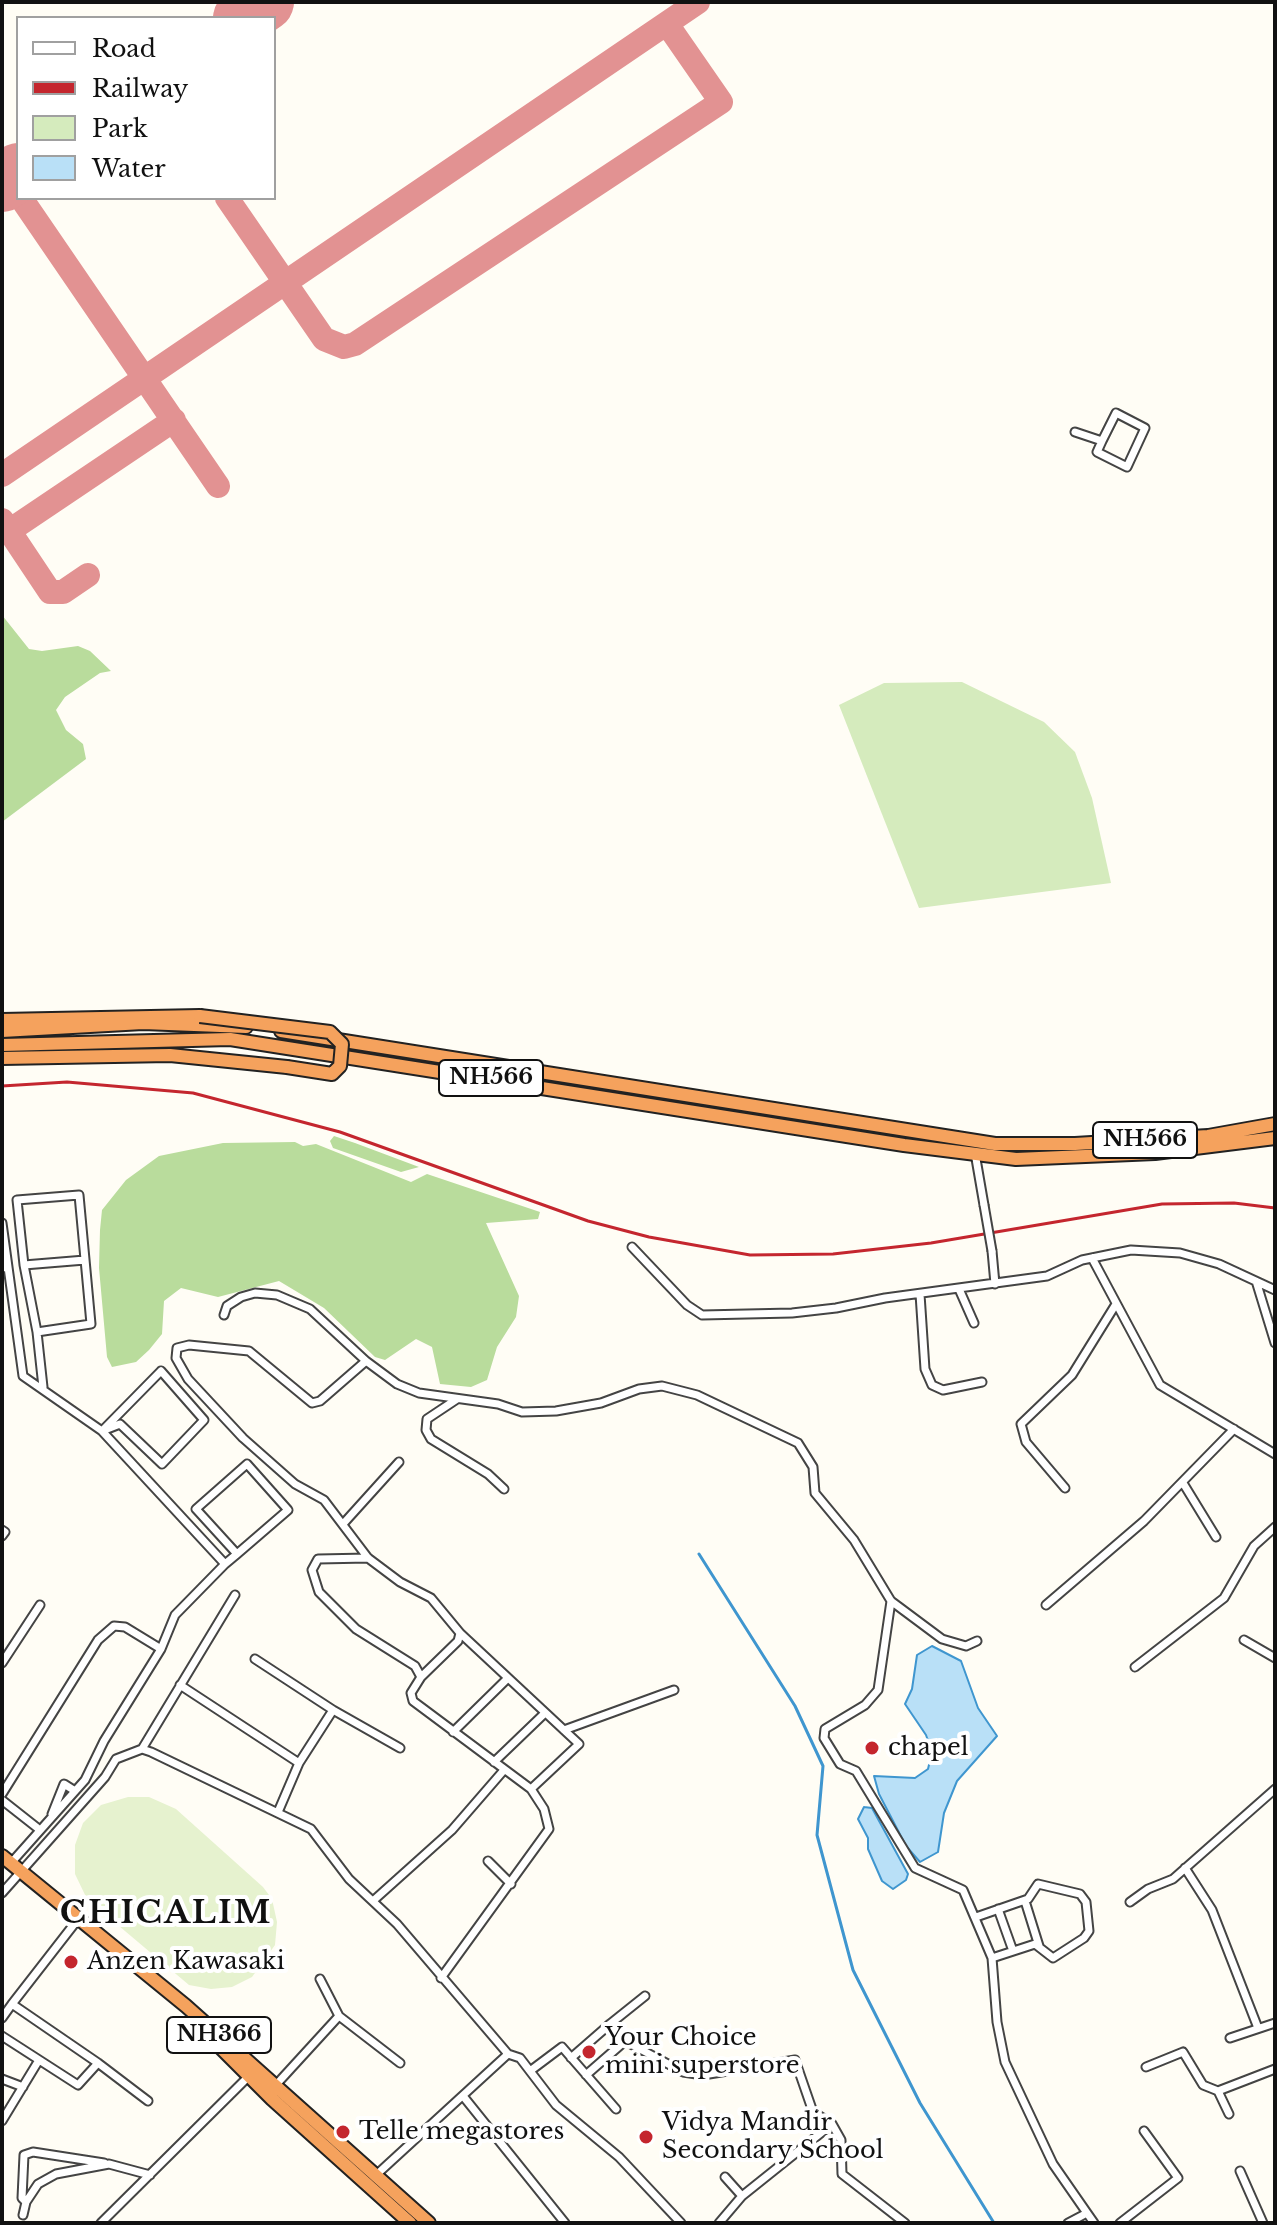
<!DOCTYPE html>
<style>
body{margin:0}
#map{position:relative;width:1277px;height:2225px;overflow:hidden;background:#fffdf5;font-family:"Libre Baskerville",serif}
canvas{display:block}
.frame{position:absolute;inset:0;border:4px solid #111;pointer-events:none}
.legend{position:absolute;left:16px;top:16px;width:260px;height:184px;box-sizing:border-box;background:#fff;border:2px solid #a0a0a0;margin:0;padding:10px 14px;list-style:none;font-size:24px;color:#111}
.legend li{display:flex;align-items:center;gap:16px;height:40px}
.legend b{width:40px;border:2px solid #a0a0a0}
</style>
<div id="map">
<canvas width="1277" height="2225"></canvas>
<div class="frame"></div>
<ul class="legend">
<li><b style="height:10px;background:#fff"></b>Road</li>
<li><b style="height:10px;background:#c4262e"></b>Railway</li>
<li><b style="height:22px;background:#d5ebbd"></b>Park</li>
<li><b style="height:22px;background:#b9e0f7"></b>Water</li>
</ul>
</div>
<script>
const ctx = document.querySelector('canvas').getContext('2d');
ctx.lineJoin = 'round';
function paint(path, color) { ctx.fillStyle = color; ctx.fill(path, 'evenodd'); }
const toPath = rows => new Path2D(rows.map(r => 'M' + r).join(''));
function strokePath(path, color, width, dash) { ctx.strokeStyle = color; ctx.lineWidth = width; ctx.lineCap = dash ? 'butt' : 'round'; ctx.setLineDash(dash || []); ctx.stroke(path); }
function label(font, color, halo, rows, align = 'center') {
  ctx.font = font + ' "Libre Baskerville",serif'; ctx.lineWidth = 8; ctx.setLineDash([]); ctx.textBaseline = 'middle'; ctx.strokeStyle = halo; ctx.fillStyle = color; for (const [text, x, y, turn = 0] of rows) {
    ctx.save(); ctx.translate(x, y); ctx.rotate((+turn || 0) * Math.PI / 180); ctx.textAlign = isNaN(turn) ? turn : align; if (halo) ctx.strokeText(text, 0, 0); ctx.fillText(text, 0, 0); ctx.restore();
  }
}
paint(toPath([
 [962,682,1044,722,1075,752,1092,798,1111,883,919,908,839,705,884,683]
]), '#d5ebbd');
paint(toPath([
 [2,615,29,649,42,651,78,646,90,651,111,671,100,673,65,697,56,710,66,730,83,744,86,759,2,822],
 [334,1136,355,1143,419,1167,401,1172,333,1148,330,1141],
 [295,1142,303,1146,316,1144,411,1182,427,1174,540,1212,538,1219,486,1223,519,1296,516,1317,497,1347,487,1380,471,1387,440,1384,432,1347,416,1339,385,1360,375,1357,324,1308,279,1281,218,1297,181,1288,164,1301,162,1334,149,1350,136,1362,112,1367,107,1357,99,1268,100,1230,102,1210,126,1180,159,1156,223,1143]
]), '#b9dc9c');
paint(toPath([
 [128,1797,149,1797,176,1809,263,1887,272,1899,277,1922,275,1945,252,1977,232,1987,211,1989,189,1985,87,1899,75,1874,75,1845,83,1823,101,1805]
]), '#e6f2cf');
const water = toPath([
 [932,1646,961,1661,978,1708,997,1736,957,1781,944,1813,938,1852,920,1862,906,1846,879,1794,874,1776,915,1778,928,1769,932,1752,926,1735,905,1704,912,1689,917,1655,932,1646],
 [864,1807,872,1808,908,1874,906,1880,893,1889,882,1881,868,1849,868,1838,858,1819,864,1807]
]);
paint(water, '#b9e0f7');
strokePath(water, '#3f96cf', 2);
strokePath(toPath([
 [699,1554,795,1706,823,1766,817,1835,853,1970,920,2103,994,2223]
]), '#3f96cf', 3);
strokePath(toPath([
 [21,198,218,486],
 [227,198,324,339,344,347,355,344,721,102,667,24],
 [2,475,698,2],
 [2,520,50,592,63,592,88,575],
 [9,531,174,420]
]), '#e29292', 24);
strokePath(toPath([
 [242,18,265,2],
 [2,183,18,172]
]), '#e29292', 58);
const street = toPath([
 [1075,432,1102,441,1116,413,1145,428,1127,467,1097,452,1102,441],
 [975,1153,984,1205],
 [2,1223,8,1267],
 [632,1247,687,1305,702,1315,792,1313,836,1308,885,1298,1047,1276,1082,1260,1131,1250,1180,1253,1219,1264,1275,1290],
 [992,1251,995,1284],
 [1092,1258,1160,1385,1275,1454],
 [24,1265,85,1260],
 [2,1268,8,1267,23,1376,102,1431,225,1564],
 [1256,1281,1275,1343],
 [959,1289,974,1323],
 [920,1294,925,1369,932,1385,943,1390,982,1382],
 [224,1315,227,1306,241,1297,255,1293,277,1295,310,1309,366,1361],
 [37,1332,24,1265,17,1200,79,1195,91,1324,37,1332,43,1387],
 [161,1371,204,1420,162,1464,120,1424,102,1431,161,1371],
 [457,1399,427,1419,426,1430,431,1439,488,1474,504,1489],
 [1183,1483,1216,1537],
 [1065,1488,1026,1442,1021,1424,1072,1375,1116,1304],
 [343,1524,399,1462],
 [2,1530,5,1532,2,1536],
 [368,1558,318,1559,312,1570,319,1592,356,1629,415,1666,421,1677,411,1693,413,1701,531,1789,544,1809,549,1829,441,1978],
 [891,1601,878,1690,865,1705,825,1729,824,1738,840,1764,856,1771,915,1868,963,1890,992,1958,997,2022,1005,2062,1053,2164,1087,2213,1068,2223],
 [1046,1605,1144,1521,1234,1429],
 [460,1633,579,1744,531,1789],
 [1244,1640,1275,1658],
 [255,1659,333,1710,299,1763,278,1812],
 [2,1663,40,1605],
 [1135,1667,1224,1598,1254,1546,1275,1527],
 [421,1677,458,1641,460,1633,431,1598,400,1582,368,1558,324,1500,295,1484,243,1438,188,1379,176,1358,177,1348,189,1345,249,1351,312,1403,320,1401,366,1361,397,1384,419,1393,498,1404,522,1412,556,1411,601,1403,639,1389,662,1386,697,1395,798,1443,813,1467,815,1493,854,1540,891,1601,942,1639,966,1646,977,1641],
 [180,1685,299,1763],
 [333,1710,400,1748],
 [564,1730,674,1690],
 [453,1732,508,1678],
 [142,1749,235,1595],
 [494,1762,545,1713],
 [2,1794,98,1640,114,1626,125,1627,161,1649],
 [2,1800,40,1830],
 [52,1814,64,1784,75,1791],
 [488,1861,511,1884],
 [11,1863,85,1780,104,1741,161,1649,175,1615,225,1564,237,1554,288,1510,247,1464,196,1509,237,1554],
 [1185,1868,1212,1910,1258,2028],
 [2,1893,105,1777,116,1759,142,1749,151,1752,311,1829,349,1879,397,1924,508,2054],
 [374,1900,452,1830,504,1770],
 [1025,1901,1039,1946],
 [1130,1902,1148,1889,1173,1879,1275,1789],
 [998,1909,1013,1951],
 [976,1917,1028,1899,1038,1884,1080,1894,1086,1902,1089,1931,1084,1938,1053,1958,1035,1944,992,1958],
 [320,1979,339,2016,400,2063],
 [12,2004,75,1923],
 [2,2018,12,2004,98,2063],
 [610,2024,645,1996],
 [2,2036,78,2085,98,2063,148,2101],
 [1230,2038,1275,2023],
 [625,2041,683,2072,703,2075,795,2060,813,2112,832,2124,841,2140,842,2174,905,2223],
 [571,2058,610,2024,625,2041,586,2075],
 [1146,2067,1183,2052,1203,2085,1218,2091],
 [530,2071,562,2047,616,2109],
 [2,2079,23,2087],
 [274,2087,339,2016],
 [463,2096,565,2223],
 [1229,2114,1218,2091,1275,2069],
 [2,2121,39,2060],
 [1240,2171,1263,2223],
 [375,2176,508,2054,520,2058,556,2105,619,2157,681,2223],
 [725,2177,742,2196],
 [26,2202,22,2198,24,2155,33,2152,104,2163],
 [1087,2213,1094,2223],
 [23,2215,26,2202,38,2184,56,2174,109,2164,150,2175],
 [101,2223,249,2076],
 [719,2223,742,2196,832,2124],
 [1120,2223,1178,2178,1144,2131]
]);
const highway = toPath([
 [2,1020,200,1016],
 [2,1031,143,1023,246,1027],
 [281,1031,995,1144,1075,1144,1208,1136,1275,1124],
 [2,1045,230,1039,904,1145,1016,1159,1155,1153,1275,1138],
 [2,1058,170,1055,287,1067],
 [2,1856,186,2006,429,2223],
 [216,2043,272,2099,410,2223]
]);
strokePath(street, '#444', 11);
strokePath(highway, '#222', 16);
strokePath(street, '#fff', 7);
strokePath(highway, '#f5a25d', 12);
strokePath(toPath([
 [2,1086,67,1082,193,1093,340,1132,588,1221,649,1237,750,1255,833,1254,931,1243,1162,1204,1234,1203,1275,1208]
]), '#c4262e', 3);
const streetBridge = toPath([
 [984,1205,992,1251]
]);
const highwayBridge = toPath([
 [200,1016,330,1032,342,1044,340,1066,332,1074,287,1067]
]);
strokePath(streetBridge, '#444', 11, []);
strokePath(highwayBridge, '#222', 16, []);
strokePath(streetBridge, '#fff', 7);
strokePath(highwayBridge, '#f5a25d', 12);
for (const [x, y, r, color] of [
 [872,1748,8,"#c4262e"],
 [71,1962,8,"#c4262e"],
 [589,2052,8,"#c4262e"],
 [343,2132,8,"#c4262e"],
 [646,2137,8,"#c4262e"]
]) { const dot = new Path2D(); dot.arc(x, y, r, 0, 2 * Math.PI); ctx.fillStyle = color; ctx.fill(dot); strokePath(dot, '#fff', 3); }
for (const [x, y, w] of [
 [491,1078,104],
 [1145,1140,104],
 [219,2035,104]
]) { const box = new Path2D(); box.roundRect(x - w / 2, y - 18, w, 36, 6); ctx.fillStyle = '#fff'; ctx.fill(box); strokePath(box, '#111', 2); }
label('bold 22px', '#111', null, [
 ["NH566",491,1078],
 ["NH566",1145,1140],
 ["NH366",219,2035]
]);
label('24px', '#111', '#fff', [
 ["chapel",888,1748],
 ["Anzen Kawasaki",87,1962],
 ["Your Choice",605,2038],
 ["mini superstore",605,2066],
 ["Vidya Mandir",662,2123],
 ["Secondary School",662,2151],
 ["Telle megastores",359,2132]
], 'left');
ctx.letterSpacing = '2px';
label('bold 32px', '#111', '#fff', [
 ["CHICALIM",166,1914]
]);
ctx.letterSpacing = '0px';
</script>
